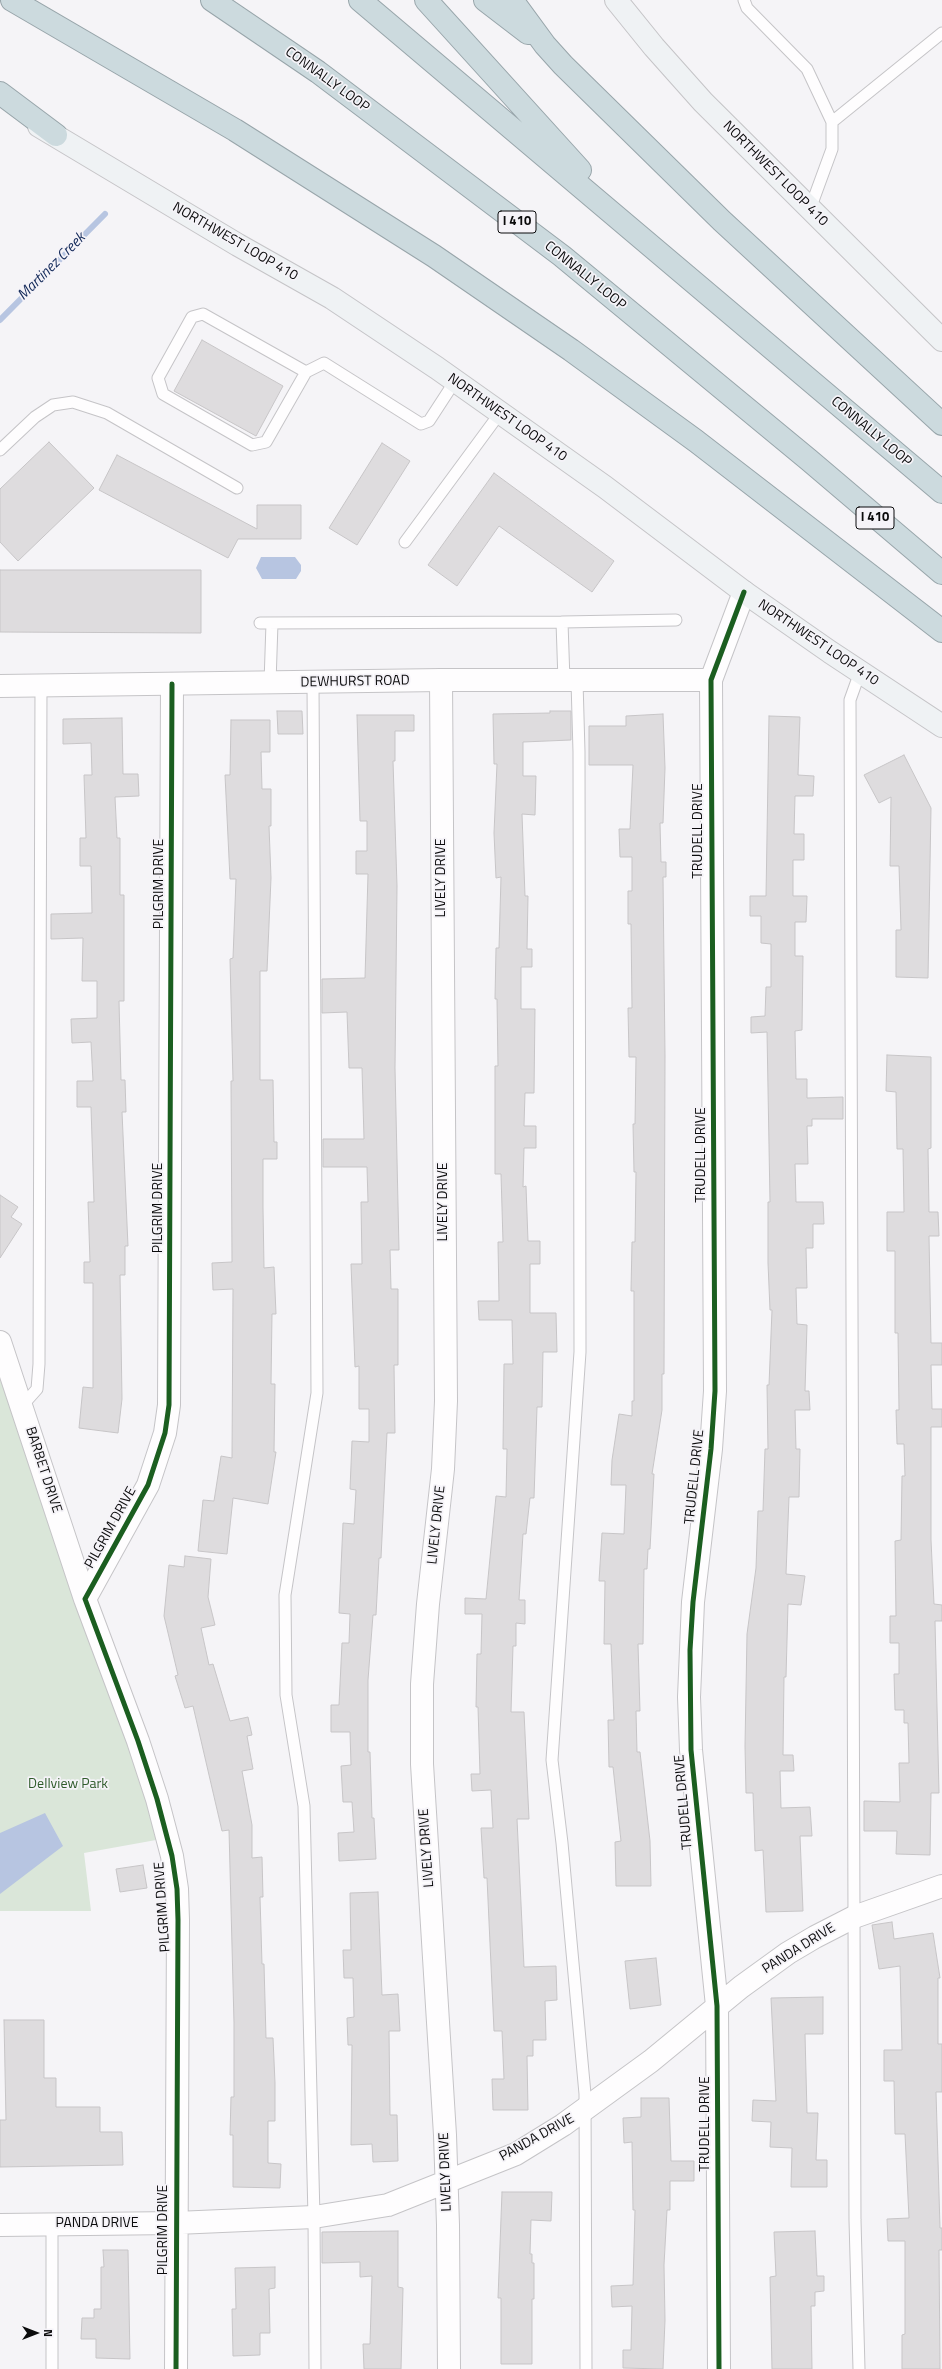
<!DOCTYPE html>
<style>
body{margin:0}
#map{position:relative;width:942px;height:2369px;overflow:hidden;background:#f5f4f7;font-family:"Titillium Web",sans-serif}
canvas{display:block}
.north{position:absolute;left:16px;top:2313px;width:40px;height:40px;-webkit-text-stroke:3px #f5f3f8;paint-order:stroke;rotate:90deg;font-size:11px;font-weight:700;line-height:16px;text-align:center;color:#0b0b0c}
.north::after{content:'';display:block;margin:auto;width:14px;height:18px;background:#0b0b0c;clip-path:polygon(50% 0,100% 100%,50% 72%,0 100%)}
</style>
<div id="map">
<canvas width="942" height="2369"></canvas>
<div class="north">N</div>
</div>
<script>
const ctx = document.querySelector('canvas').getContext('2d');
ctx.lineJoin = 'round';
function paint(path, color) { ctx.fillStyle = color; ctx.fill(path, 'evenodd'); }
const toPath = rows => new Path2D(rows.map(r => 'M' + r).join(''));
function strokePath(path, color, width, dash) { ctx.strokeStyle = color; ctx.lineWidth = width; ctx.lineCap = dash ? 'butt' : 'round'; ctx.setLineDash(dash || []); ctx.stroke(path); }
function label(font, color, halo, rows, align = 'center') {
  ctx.font = font + ' "Titillium Web",sans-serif'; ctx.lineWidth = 3.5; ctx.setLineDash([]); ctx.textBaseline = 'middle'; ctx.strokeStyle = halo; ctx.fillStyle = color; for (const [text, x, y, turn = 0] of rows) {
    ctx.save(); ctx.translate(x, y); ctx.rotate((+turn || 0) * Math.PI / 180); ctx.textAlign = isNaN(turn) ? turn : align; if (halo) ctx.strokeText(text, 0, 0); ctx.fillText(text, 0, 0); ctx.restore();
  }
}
paint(toPath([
 [0,1379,141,1783,156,1840,84,1853,91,1911,0,1911]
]), '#dae6d9');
paint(toPath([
 [261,557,295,557,301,565,301,571,296,579,262,579,256,568],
 [45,1813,63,1846,0,1894,0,1833]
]), '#b7c5e1');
strokePath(toPath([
 [0,320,105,214]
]), '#b7c5e1', 6);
const building = toPath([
 [202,340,283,386,256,436,174,391,202,340],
 [49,442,94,488,18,561,0,542,0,489,49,442],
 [382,443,410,461,357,545,329,528,382,443],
 [117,455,257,529,257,505,301,505,301,539,238,539,228,558,99,490,117,455],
 [494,473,614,561,592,592,499,526,457,586,428,565,494,473],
 [0,570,201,570,201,633,0,632,0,570],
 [277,711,302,711,303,734,278,734,277,711],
 [550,711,571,711,571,740,523,742,523,776,536,776,535,815,522,814,525,896,528,896,527,949,532,949,532,967,521,967,521,1009,535,1009,534,1093,525,1093,524,1126,536,1126,536,1148,524,1148,523,1187,526,1186,528,1241,540,1241,540,1264,530,1264,530,1313,556,1313,557,1352,543,1352,542,1407,537,1407,534,1498,530,1498,526,1534,523,1534,519,1600,525,1600,525,1624,516,1623,516,1646,513,1646,511,1712,524,1712,529,1819,517,1819,524,1967,556,1966,557,2000,545,2001,546,2040,533,2040,533,2056,527,2056,528,2110,493,2110,492,2079,504,2079,502,2031,494,2031,487,1878,484,1878,481,1828,493,1828,491,1790,472,1791,471,1774,480,1774,478,1707,476,1707,477,1654,481,1654,482,1614,465,1614,465,1598,486,1599,496,1496,506,1497,507,1449,503,1449,504,1364,513,1364,512,1320,479,1320,478,1301,499,1301,498,1242,503,1242,501,1174,495,1174,495,1066,498,1066,497,999,495,999,496,948,499,948,501,877,496,878,494,833,497,764,494,764,493,714,550,713,550,711],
 [663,714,665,768,663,823,660,823,661,862,666,862,666,877,663,877,665,1056,664,1374,662,1374,662,1410,652,1474,654,1474,650,1549,648,1549,647,1569,644,1569,643,1644,638,1644,640,1711,636,1711,637,1752,640,1752,650,1841,651,1886,616,1886,615,1842,621,1841,613,1767,609,1767,608,1720,614,1720,611,1644,604,1644,605,1581,599,1581,602,1533,624,1534,626,1485,611,1485,612,1460,619,1414,632,1416,632,1401,634,1401,634,1291,631,1291,632,1242,635,1242,636,1172,634,1172,633,1124,635,1124,636,1057,629,1057,628,1008,632,1008,631,924,628,924,628,891,632,891,632,857,620,857,619,829,630,829,633,765,589,765,589,726,626,726,626,716,663,714],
 [357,715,414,715,414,731,395,731,395,761,393,761,397,886,395,1068,399,1250,390,1250,391,1289,398,1289,398,1365,394,1365,395,1433,387,1433,381,1558,379,1558,376,1615,373,1615,368,1680,368,1752,370,1752,372,1818,374,1818,376,1859,339,1861,338,1833,354,1832,352,1802,343,1802,341,1766,351,1765,350,1732,331,1732,331,1705,339,1705,342,1643,349,1643,350,1614,339,1613,343,1523,354,1524,356,1490,350,1489,352,1441,369,1442,369,1409,359,1409,359,1366,355,1367,351,1264,362,1264,361,1202,368,1202,367,1167,323,1167,323,1139,364,1139,362,1068,349,1068,347,1012,322,1013,322,979,365,978,368,874,356,874,356,851,367,851,367,821,360,821,357,715],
 [769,716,800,717,798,775,814,776,813,796,795,796,794,834,804,834,804,860,793,860,793,896,807,896,806,922,795,922,795,956,803,956,802,1030,795,1031,796,1079,807,1079,807,1098,843,1097,843,1119,812,1119,812,1126,807,1126,808,1164,795,1164,796,1202,823,1202,824,1224,813,1224,813,1248,806,1248,807,1288,796,1288,797,1324,807,1325,805,1391,809,1391,810,1410,795,1410,796,1449,800,1449,799,1497,789,1497,786,1574,805,1576,801,1605,788,1604,786,1677,784,1677,783,1755,793,1755,794,1771,780,1771,781,1808,810,1807,812,1836,800,1836,803,1911,766,1912,763,1850,755,1851,753,1793,746,1793,745,1746,747,1634,756,1568,758,1511,763,1511,765,1449,768,1449,767,1385,769,1385,772,1310,770,1310,768,1263,768,1202,770,1202,767,1032,751,1033,751,1017,765,1016,766,987,771,987,771,944,761,943,761,916,750,916,750,896,766,896,769,716],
 [122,718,123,774,138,774,139,796,115,797,117,838,120,838,120,895,124,895,124,1001,119,1001,121,1080,125,1080,126,1112,122,1112,128,1246,125,1246,125,1275,120,1275,122,1399,118,1433,79,1428,83,1387,93,1388,93,1283,84,1283,84,1262,90,1262,88,1202,94,1202,91,1107,77,1107,77,1081,93,1081,91,1042,72,1043,71,1019,97,1018,97,981,82,981,83,938,51,939,51,914,92,913,91,866,80,866,80,838,86,838,84,775,92,775,91,743,63,744,63,719,122,718],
 [231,720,270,720,270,752,261,752,262,789,271,789,271,826,269,826,271,878,267,971,260,971,260,1080,273,1080,274,1142,277,1142,277,1159,263,1159,263,1208,264,1268,274,1267,276,1314,272,1314,271,1384,275,1384,274,1452,276,1452,268,1504,233,1498,227,1554,198,1551,203,1500,214,1501,221,1456,232,1458,233,1289,213,1290,212,1263,232,1262,231,1081,233,1081,230,959,233,958,236,879,230,879,225,775,230,775,231,720],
 [904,755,931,808,928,978,896,977,896,930,901,930,899,866,890,866,891,797,879,803,864,775,904,755],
 [887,1055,931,1057,931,1148,928,1149,929,1212,938,1212,939,1236,929,1236,931,1343,942,1343,942,1365,931,1365,932,1409,942,1409,942,1427,931,1427,931,1540,934,1604,942,1605,942,1621,935,1621,939,1793,931,1793,930,1855,896,1854,897,1831,864,1831,864,1801,900,1802,899,1763,909,1763,908,1723,904,1723,904,1710,895,1710,894,1674,899,1674,899,1643,890,1643,890,1616,896,1616,895,1541,901,1540,902,1476,905,1476,904,1444,897,1444,896,1410,899,1410,898,1333,895,1333,895,1251,887,1251,887,1212,904,1212,903,1149,897,1149,896,1092,886,1091,887,1055],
 [0,1195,18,1207,11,1217,22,1224,0,1258,0,1195],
 [185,1556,211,1559,208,1597,215,1625,201,1628,209,1665,213,1664,230,1721,248,1717,252,1735,247,1736,253,1769,242,1771,252,1825,252,1858,262,1857,263,1897,260,1897,262,1964,264,1964,266,2038,273,2038,275,2083,275,2121,268,2121,268,2163,281,2164,280,2188,233,2187,233,2135,230,2135,231,2097,234,2097,234,2023,229,1830,222,1831,193,1706,185,1708,175,1676,178,1675,164,1616,169,1565,184,1567,185,1556],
 [143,1865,147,1888,120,1892,116,1869,143,1865],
 [378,1892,382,1995,398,1994,400,2031,389,2031,390,2115,397,2115,398,2161,373,2162,372,2144,351,2145,352,2045,348,2045,347,2018,354,2017,353,1978,344,1978,343,1950,351,1950,350,1893,378,1892],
 [892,1922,894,1939,933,1933,940,1978,938,1978,938,2044,942,2044,942,2092,936,2092,940,2228,942,2228,942,2250,939,2250,940,2369,902,2369,902,2335,905,2334,905,2241,888,2241,887,2219,909,2218,905,2134,895,2134,894,2081,884,2081,884,2050,902,2050,900,1966,879,1969,872,1925,892,1922],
 [656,1958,661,2005,630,2009,625,1961,656,1958],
 [823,1997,823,2034,805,2034,807,2113,818,2113,816,2160,827,2160,827,2187,791,2187,792,2148,770,2147,771,2122,752,2121,753,2100,776,2101,771,1998,823,1997],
 [4,2020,44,2020,44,2078,56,2078,56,2107,100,2107,100,2132,122,2132,123,2165,0,2167,0,2120,6,2120,4,2020],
 [641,2098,669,2098,671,2161,694,2161,694,2181,670,2181,670,2210,667,2210,664,2265,665,2320,663,2369,623,2368,623,2350,631,2350,632,2306,612,2307,611,2286,633,2285,635,2210,633,2210,632,2142,624,2143,623,2118,641,2117,641,2098],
 [502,2192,552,2192,551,2221,531,2220,530,2254,532,2254,532,2263,534,2263,534,2299,532,2299,532,2364,501,2364,501,2298,498,2298,502,2192],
 [398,2231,398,2287,403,2288,401,2369,364,2369,363,2344,370,2344,372,2276,360,2277,360,2262,322,2263,322,2232,398,2231],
 [815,2231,817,2276,824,2276,824,2291,815,2292,815,2306,811,2306,812,2369,772,2369,770,2277,776,2276,774,2232,815,2231],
 [103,2250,128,2250,130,2359,96,2358,96,2339,81,2339,82,2318,94,2318,94,2309,101,2309,101,2267,104,2267,103,2250],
 [275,2267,275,2288,269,2289,270,2333,260,2333,260,2355,233,2356,232,2309,236,2309,235,2268,275,2267]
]);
paint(building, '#dedcde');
strokePath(building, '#c7c5c7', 1);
const service = toPath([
 [744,0,747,8,807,69,832,122,832,149,810,209],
 [832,122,942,33],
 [306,372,266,442,252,445,163,394,158,378,192,317,203,314,306,372,324,363,421,424,429,421,455,381],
 [0,450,35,417,53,405,73,402,107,413,237,488],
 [405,542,500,413],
 [260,623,562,622],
 [564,681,562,622,676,620],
 [577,681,579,752,580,1352,552,1760,562,1843,585,2094,586,2369],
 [313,682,317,1393,285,1595,286,1695,304,1806,314,2217,315,2369],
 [270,683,272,623],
 [21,1407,37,1389,39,1364,41,685],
 [52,2224,52,2369],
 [859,2369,855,2220,850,700,860,672]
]);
const minor = toPath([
 [441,680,446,1401,443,1469,428,1604,422,1684,422,1764,445,2135,448,2225,449,2369],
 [711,680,715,1391,711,1449,693,1602,689,1697,691,1750,717,2006,719,2369],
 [172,684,169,1405,165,1433,148,1485,85,1599,138,1741,157,1799,172,1856,177,1889,178,1920,176,2369],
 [0,1342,85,1599],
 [0,2225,176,2223,314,2217,388,2205,516,2154,563,2125,651,2061,741,1987,788,1953,815,1937,854,1917,942,1886]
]);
const tertiary = toPath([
 [0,686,441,680,711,680,744,592]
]);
const secondary = toPath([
 [616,0,654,47,703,102,942,340],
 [39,126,238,245,332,298,437,368,605,487,744,592,830,652,942,726]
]);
const motorway = toPath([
 [12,0,235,130,434,256,571,350,696,441,942,631],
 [212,0,318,72,562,256,809,460,942,573],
 [360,0,942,492],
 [426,0,580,170],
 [485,0,528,33],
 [512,0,545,45,563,65,722,221,942,424],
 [0,93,56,135]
]);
strokePath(service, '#c5c4c7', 13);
strokePath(minor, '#c5c4c7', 24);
strokePath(tertiary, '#c5c4c7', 24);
strokePath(secondary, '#c5c4c7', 24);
strokePath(motorway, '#98a5aa', 24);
strokePath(service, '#fefdfe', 11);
strokePath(minor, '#fefdfe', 22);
strokePath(tertiary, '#fefdfe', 22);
strokePath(secondary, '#eff2f4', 22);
strokePath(motorway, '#ccdade', 22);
strokePath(toPath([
 [172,684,169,1405,165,1433,148,1485,85,1599,138,1741,157,1799,172,1856,177,1889,178,1920,176,2369],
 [719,2369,717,2006,691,1750,690,1650,693,1602,711,1449,715,1391,711,680,744,592]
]), '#1b5e20', 5);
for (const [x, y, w] of [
 [517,222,38],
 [875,518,38]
]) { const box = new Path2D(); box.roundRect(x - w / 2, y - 11, w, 22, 3); ctx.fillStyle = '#f5f3f8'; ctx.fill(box); strokePath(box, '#0b0b0c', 1); }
label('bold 13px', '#0b0b0c', null, [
 ["I 410",517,222],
 ["I 410",875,518]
]);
label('14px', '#0b0b0c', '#f5f3f8', [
 ["CONNALLY LOOP",327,80,36],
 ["NORTHWEST LOOP 410",775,174,45],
 ["NORTHWEST LOOP 410",235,242,30],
 ["CONNALLY LOOP",585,276,39],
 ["NORTHWEST LOOP 410",507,418,35],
 ["CONNALLY LOOP",871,432,40],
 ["NORTHWEST LOOP 410",818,643,34],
 ["DEWHURST ROAD",355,682,-1],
 ["TRUDELL DRIVE",699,831,-90],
 ["LIVELY DRIVE",442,878,-90],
 ["PILGRIM DRIVE",160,884,-90],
 ["TRUDELL DRIVE",702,1155,-90],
 ["LIVELY DRIVE",444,1202,-90],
 ["PILGRIM DRIVE",159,1208,-90],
 ["BARBET DRIVE",43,1470,72],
 ["TRUDELL DRIVE",695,1477,-84],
 ["LIVELY DRIVE",437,1525,-84],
 ["PILGRIM DRIVE",111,1528,-61],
 ["TRUDELL DRIVE",684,1802,-95],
 ["LIVELY DRIVE",427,1848,-94],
 ["PILGRIM DRIVE",163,1907,-94],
 ["PANDA DRIVE",799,1949,-32],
 ["TRUDELL DRIVE",706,2124,-90],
 ["PANDA DRIVE",537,2138,-29],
 ["LIVELY DRIVE",446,2172,-92],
 ["PANDA DRIVE",97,2224],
 ["PILGRIM DRIVE",164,2230,-90]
]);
label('14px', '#305c2c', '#f5f3f8', [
 ["Dellview Park",68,1785]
]);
label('italic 15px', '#112858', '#f5f3f8', [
 ["Martinez Creek",52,267,-45]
]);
</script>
